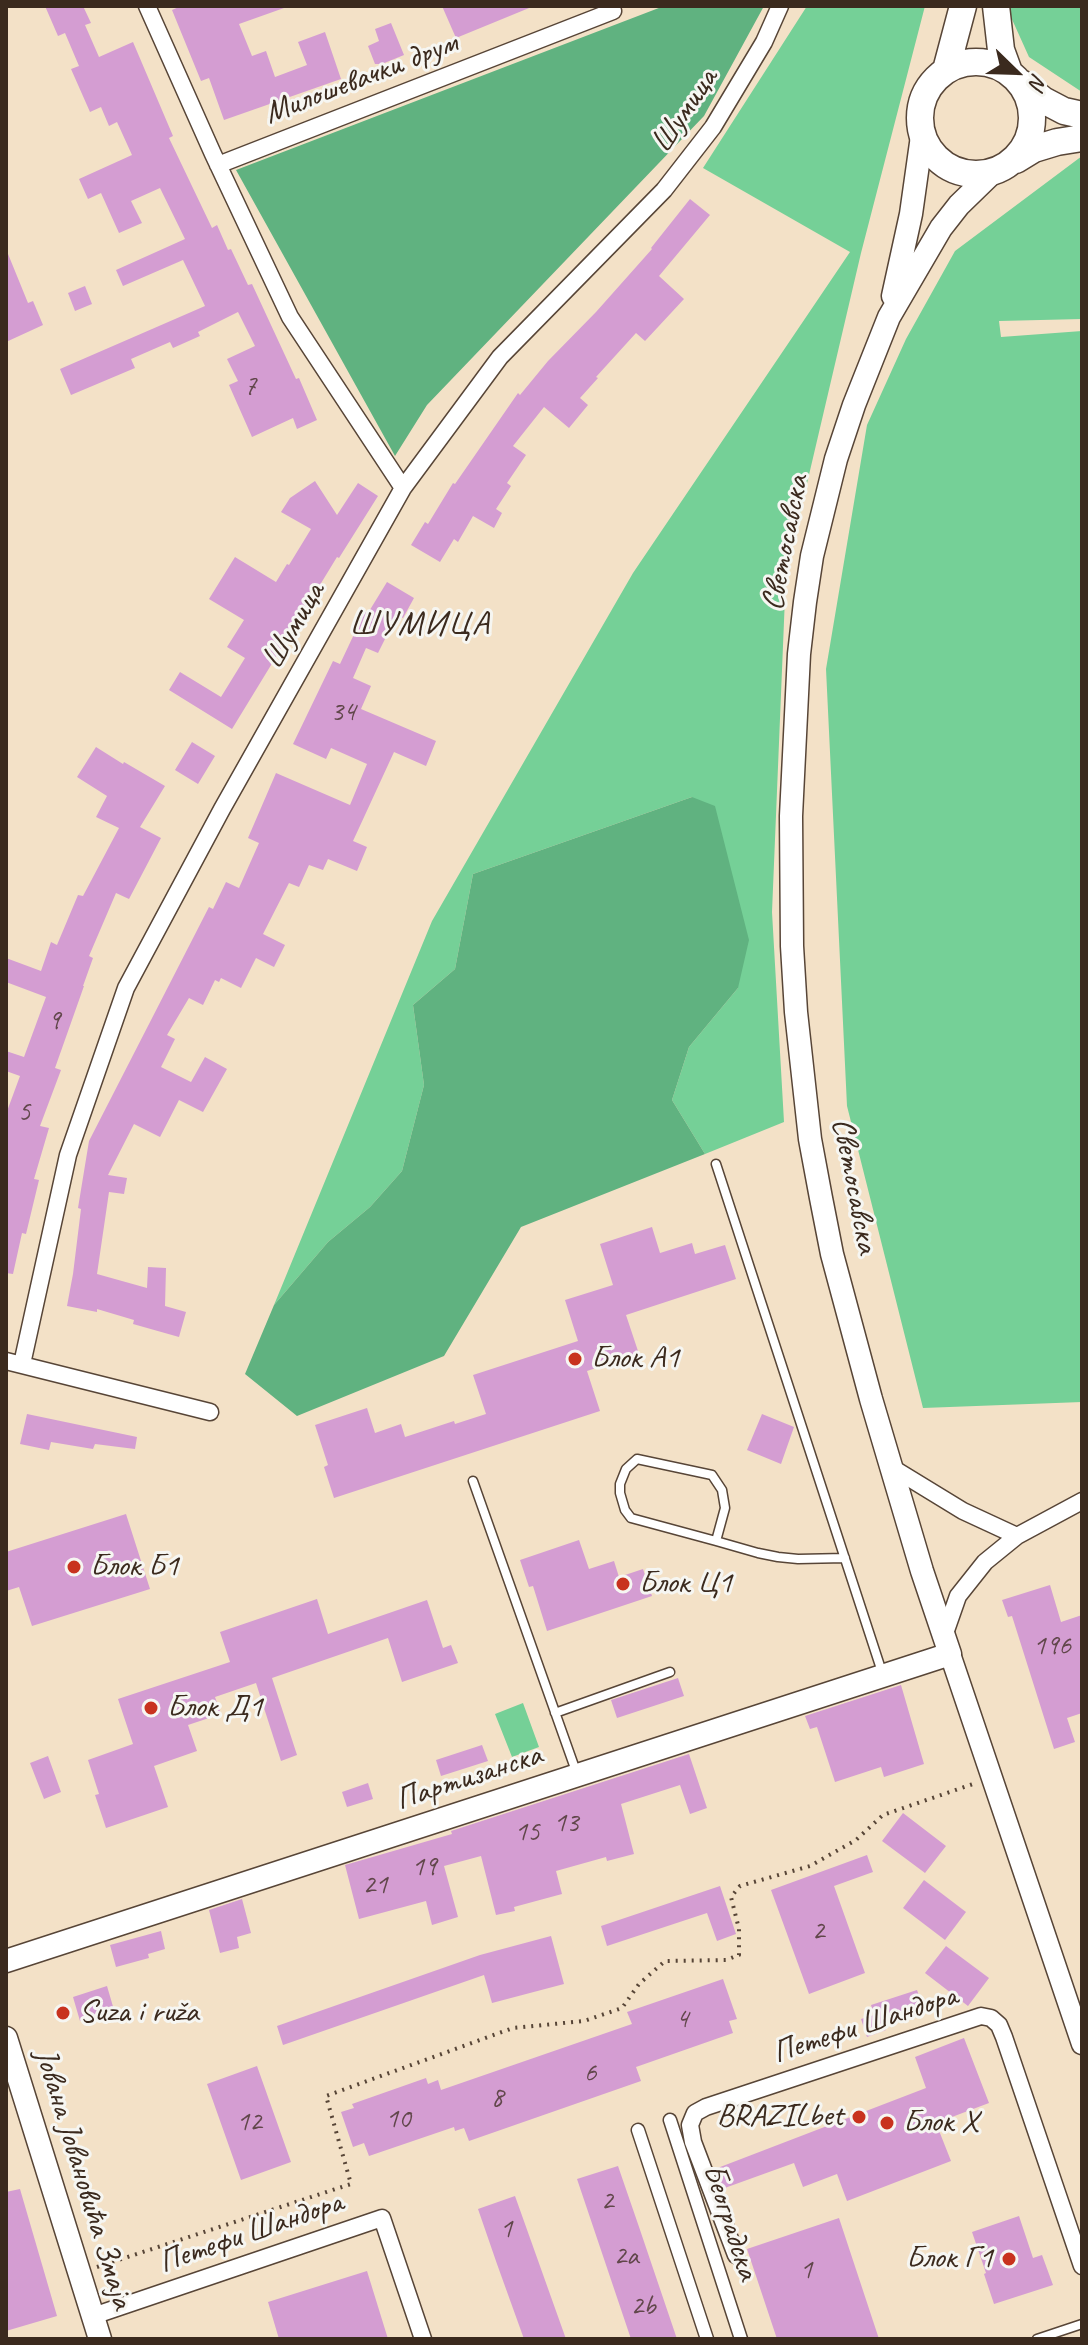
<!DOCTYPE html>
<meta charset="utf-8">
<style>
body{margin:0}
#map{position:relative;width:1088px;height:2345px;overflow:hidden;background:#f3e1c7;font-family:Caveat,sans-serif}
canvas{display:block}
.frame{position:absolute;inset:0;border:8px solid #3b2a1e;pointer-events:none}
.north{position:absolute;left:976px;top:32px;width:80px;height:80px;-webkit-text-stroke:6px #f6f6f2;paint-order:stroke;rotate:113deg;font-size:22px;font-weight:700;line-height:32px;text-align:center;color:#3b2a1e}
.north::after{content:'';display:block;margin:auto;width:28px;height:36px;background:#3b2a1e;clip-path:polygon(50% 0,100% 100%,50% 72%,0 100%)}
</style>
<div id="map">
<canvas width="1088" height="2345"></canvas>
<div class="frame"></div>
<div class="north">N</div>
</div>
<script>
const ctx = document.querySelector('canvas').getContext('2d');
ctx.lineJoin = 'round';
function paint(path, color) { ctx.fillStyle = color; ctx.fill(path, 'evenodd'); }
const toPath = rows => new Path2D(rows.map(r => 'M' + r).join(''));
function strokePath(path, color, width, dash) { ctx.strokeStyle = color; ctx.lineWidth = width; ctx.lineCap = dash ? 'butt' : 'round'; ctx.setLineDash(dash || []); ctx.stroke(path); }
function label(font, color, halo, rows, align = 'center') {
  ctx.font = font + ' Caveat,sans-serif'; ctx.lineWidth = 6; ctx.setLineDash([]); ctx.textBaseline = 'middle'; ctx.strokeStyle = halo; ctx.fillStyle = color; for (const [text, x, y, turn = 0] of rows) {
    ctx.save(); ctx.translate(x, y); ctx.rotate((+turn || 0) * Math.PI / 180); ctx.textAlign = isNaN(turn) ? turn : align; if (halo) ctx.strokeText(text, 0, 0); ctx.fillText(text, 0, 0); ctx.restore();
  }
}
paint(toPath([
 [807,6,925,6,861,253,786,573,772,912,784,1122,705,1154,672,1100,689,1047,738,988,692,797,473,874,455,969,413,1005,424,1085,402,1171,370,1207,328,1242,274,1305,432,921,633,573,850,252,703,168],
 [1006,6,1082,6,1082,92,1029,57],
 [1082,156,1082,319,999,321,1001,337,1082,331,1082,1402,923,1408,847,1106,826,669,867,425,906,339,955,251],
 [523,1703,539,1747,512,1757,495,1714]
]), '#75d097');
paint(toPath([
 [664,6,764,6,704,116,427,405,395,456,236,170],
 [692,797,715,806,749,940,738,988,689,1047,672,1100,705,1154,521,1227,444,1356,297,1416,245,1374,274,1305,328,1242,370,1207,402,1171,424,1085,413,1005,455,969,473,874]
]), '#60b280');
paint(toPath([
 [45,6,83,6,91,23,85,25,99,57,133,42,173,136,169,138,212,228,217,225,228,250,231,249,248,285,252,284,296,379,299,378,317,420,297,429,293,418,252,437,229,385,238,381,227,359,255,346,238,312,198,332,200,336,173,348,170,342,131,359,135,368,71,395,60,369,205,306,183,260,123,286,116,270,185,239,160,188,131,201,142,223,119,233,101,193,88,199,79,179,132,155,117,122,109,126,101,107,90,112,71,69,79,66,65,33,58,36],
 [181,6,283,6,284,8,239,24,252,56,266,51,275,77,307,65,298,42,325,32,341,79,224,120,209,78,201,81,172,10],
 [442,6,534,6,456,38],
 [391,23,404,55,382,64,375,64,368,46,379,41,375,29],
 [690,199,710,215,659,276,684,299,645,341,636,333,596,377,598,378,580,398,588,405,569,428,544,407,513,446,526,455,507,483,511,486,496,509,502,513,494,528,473,516,458,542,454,539,440,562,411,545,425,522,428,524,453,483,455,484,518,393,520,395,548,361,596,312,652,249,651,248],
 [6,249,28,303,33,301,43,325,6,342],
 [85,286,92,304,75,311,68,293],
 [315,481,337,515,358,483,378,496,339,558,337,557,232,729,169,690,180,672,221,697,245,658,227,647,244,620,209,599,235,557,276,582,287,564,289,565,311,529,281,512,290,498],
 [387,582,414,598,403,618,397,615,378,653,366,648,353,678,371,686,361,709,436,741,426,766,394,752,353,841,367,847,357,871,328,859,323,870,309,865,299,887,289,883,263,934,285,945,274,967,256,958,241,988,221,978,219,982,215,980,203,1005,189,998,167,1035,175,1039,161,1067,191,1082,205,1057,227,1069,203,1112,179,1100,160,1137,134,1124,108,1175,127,1178,124,1194,109,1192,97,1274,147,1288,148,1267,166,1268,165,1306,186,1312,179,1337,133,1324,134,1320,97,1309,97,1312,67,1306,73,1274,81,1209,78,1208,89,1141,209,907,213,909,226,882,239,888,259,843,248,838,276,773,350,805,367,764,331,748,326,759,293,744,333,661,340,664,365,611,368,613],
 [192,742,215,756,198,784,175,770],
 [96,747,123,764,124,762,165,786,140,827,161,838,129,899,116,893,89,956,93,958,83,986,84,986,55,1068,61,1070,40,1126,49,1128,34,1179,39,1180,26,1234,22,1233,13,1274,6,1273,6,1114,20,1076,6,1071,6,1051,24,1057,46,997,6,982,6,958,41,971,51,942,57,945,78,895,83,896,119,828,96,817,107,796,77,777],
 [652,1227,660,1253,692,1243,695,1254,725,1245,736,1279,626,1315,639,1354,587,1371,600,1411,334,1498,324,1467,328,1465,315,1425,367,1408,375,1433,401,1424,405,1437,454,1421,455,1424,486,1414,473,1375,578,1341,565,1300,613,1285,600,1244],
 [27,1414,137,1437,135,1449,95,1444,93,1449,51,1442,49,1450,20,1444],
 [762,1414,794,1427,781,1464,747,1450],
 [126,1514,150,1589,32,1626,19,1587,6,1591,6,1552],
 [579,1540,589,1569,614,1561,619,1577,643,1569,652,1596,547,1631,533,1586,529,1587,520,1560],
 [1050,1585,1061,1622,1082,1615,1082,1713,1067,1718,1075,1742,1054,1749,1012,1616,1008,1617,1002,1600],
 [317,1599,328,1634,427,1600,443,1648,451,1645,458,1663,402,1682,388,1638,272,1678,297,1755,281,1761,256,1683,215,1697,221,1714,188,1725,197,1751,154,1766,168,1807,106,1828,95,1795,99,1794,88,1760,133,1744,118,1699,230,1662,220,1632],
 [678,1678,684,1696,617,1718,611,1700],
 [901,1685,924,1764,884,1777,881,1767,835,1782,817,1727,810,1729,805,1716],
 [482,1745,488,1761,441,1776,436,1760],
 [689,1754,707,1808,690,1814,680,1785,621,1804,634,1854,607,1861,606,1857,556,1871,562,1894,514,1907,515,1911,496,1915,481,1856,444,1866,458,1917,432,1925,426,1901,359,1919,345,1865,452,1834,451,1831],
 [48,1756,61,1792,44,1799,30,1763],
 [368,1783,373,1799,347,1807,342,1792],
 [903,1813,946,1846,925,1873,882,1841],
 [867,1855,873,1872,834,1886,865,1973,809,1994,771,1890],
 [924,1880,966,1912,945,1940,903,1908],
 [720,1886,736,1934,717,1941,707,1913,607,1946,601,1926],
 [242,1899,251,1933,237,1937,239,1948,220,1953,209,1910],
 [161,1931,165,1949,148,1954,149,1958,116,1967,110,1945],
 [551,1936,564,1984,492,2003,484,1975,283,2045,277,2026,480,1955],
 [946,1946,989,1978,968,2006,925,1973],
 [723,1979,737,2019,729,2021,733,2033,636,2067,641,2081,469,2141,464,2128,455,2131,454,2127,369,2156,364,2143,353,2147,341,2112,354,2108,352,2104,426,2078,428,2084,438,2080,441,2090,632,2024,627,2012],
 [107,1986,114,2010,80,2021,73,1997],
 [917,1990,923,2007,883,2020,886,2030,867,2037,861,2019,874,2015,871,2005],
 [964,2038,989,2103,936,2123,951,2161,847,2201,837,2174,803,2187,794,2163,722,2189,715,2169,926,2088,915,2057],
 [257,2066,291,2162,241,2180,207,2084],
 [618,2166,638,2224,677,2339,631,2339,577,2179],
 [20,2189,57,2316,6,2331,6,2192],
 [515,2196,556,2311,566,2339,524,2339,497,2264,478,2209],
 [1019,2216,1033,2258,1042,2255,1053,2285,994,2304,984,2274,986,2273,972,2232],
 [839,2218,879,2339,777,2339,747,2249],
 [367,2271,388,2339,279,2339,268,2302]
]), '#d49dd2');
const service = toPath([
 [716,1164,882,1672],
 [473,1481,577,1774],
 [716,1541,725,1508,722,1490,712,1475,637,1459,626,1469,620,1484,620,1493,625,1510,631,1518,716,1541,758,1553,778,1557,798,1559,845,1558],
 [555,1713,670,1672],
 [1037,2339,1082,2324]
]);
const pedestrian = toPath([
 [670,2120,741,2339],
 [638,2130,707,2339]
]);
const minor = toPath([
 [147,6,213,154,290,317,403,488],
 [218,165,613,11],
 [6,1361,210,1412],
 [22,1364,68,1155,126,988,222,809,403,488,500,357,664,190,713,127,764,42,780,6],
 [891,1467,963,1511,1017,1536],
 [944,1636,958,1596,985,1562,1017,1536,1082,1501],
 [736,2255,693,2142,690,2125,695,2113,706,2107,981,2016,991,2018,999,2025,1004,2037,1082,2266],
 [93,2316,382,2218,423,2339]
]);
const tertiary = toPath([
 [950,1654,1082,2044]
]);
const secondary = toPath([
 [893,296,911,214,922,136],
 [6,1961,950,1654,922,1571,871,1399,832,1254,821,1198,810,1139,796,1012,792,946,791,816,799,654,805,602,812,556,836,459,854,405,889,317,941,228,959,205,993,172],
 [6,2038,100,2339]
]);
const primary = toPath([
 [996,6,1001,50,1009,72],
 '920 118a56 56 0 1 1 112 0a56 56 0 1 1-112 0Z',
 [946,70,963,6],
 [1023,84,1043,100,1064,111,1082,115],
 [1016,160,1034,149,1057,142,1082,138]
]);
strokePath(service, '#574537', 11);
strokePath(pedestrian, '#574537', 15);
strokePath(minor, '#574537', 19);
strokePath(tertiary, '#574537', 23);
strokePath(secondary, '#574537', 25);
strokePath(primary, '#574537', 29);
strokePath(toPath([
 [97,2267,351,2184,326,2096,513,2028,584,2021,622,2008,639,1984,665,1961,726,1960,739,1955,739,1929,731,1897,740,1886,810,1866,856,1840,883,1815,973,1784]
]), '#574537', 4, [2, 6]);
strokePath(service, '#fff', 8);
strokePath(pedestrian, '#fff', 12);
strokePath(minor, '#fff', 16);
strokePath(tertiary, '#fff', 20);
strokePath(secondary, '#fff', 22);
strokePath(primary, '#fff', 26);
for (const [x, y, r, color] of [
 [575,1359,8,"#c8321e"],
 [74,1567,8,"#c8321e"],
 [623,1584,8,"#c8321e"],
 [151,1708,8,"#c8321e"],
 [63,2013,8,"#c8321e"],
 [859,2117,8,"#c8321e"],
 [887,2123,8,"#c8321e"],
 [1009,2259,8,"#c8321e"]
]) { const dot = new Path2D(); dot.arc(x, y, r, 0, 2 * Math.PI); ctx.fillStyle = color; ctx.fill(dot); strokePath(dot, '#f6f6f2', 3); }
label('28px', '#61474b', null, [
 ["7",250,387],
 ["34",343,713],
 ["9",54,1022],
 ["5",24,1113],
 ["196",1052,1647],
 ["13",566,1824],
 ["15",527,1833],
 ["19",424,1868],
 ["21",375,1886],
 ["2",818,1932],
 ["4",682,2020],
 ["6",590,2074],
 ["8",497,2099],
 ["10",398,2120],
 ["12",249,2123],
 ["2",607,2202],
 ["1",506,2230],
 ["2a",626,2257],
 ["1",806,2271],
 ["2b",643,2307]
]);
label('32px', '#3b2a1e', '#f6f6f2', [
 ["Милошевачки друм",361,79,-21],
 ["Шумица",685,111,-56],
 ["Светосавска",786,543,-79],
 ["Шумица",294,626,-60],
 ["Светосавска",854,1186,79],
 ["Партизанска",469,1778,-18],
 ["Петефи Шандора",865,2025,-18],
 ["Јована Јовановића Змаја",83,2179,73],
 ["Београдска",730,2222,72],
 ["Петефи Шандора",251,2233,-19]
]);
label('32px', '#3b2a1e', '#f6f6f2', [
 ["Блок А1",591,1359],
 ["Блок Б1",90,1567],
 ["Блок Ц1",639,1584],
 ["Блок Д1",167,1708],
 ["Suza i ruža",79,2013],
 ["BRAZILbet",843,2117,"right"],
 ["Блок Х",903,2123],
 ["Блок Г1",993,2259,"right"]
], 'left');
ctx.letterSpacing = '2px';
label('34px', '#3b2a1e', '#f6f6f2', [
 ["ШУМИЦА",420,625]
]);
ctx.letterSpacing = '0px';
</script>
